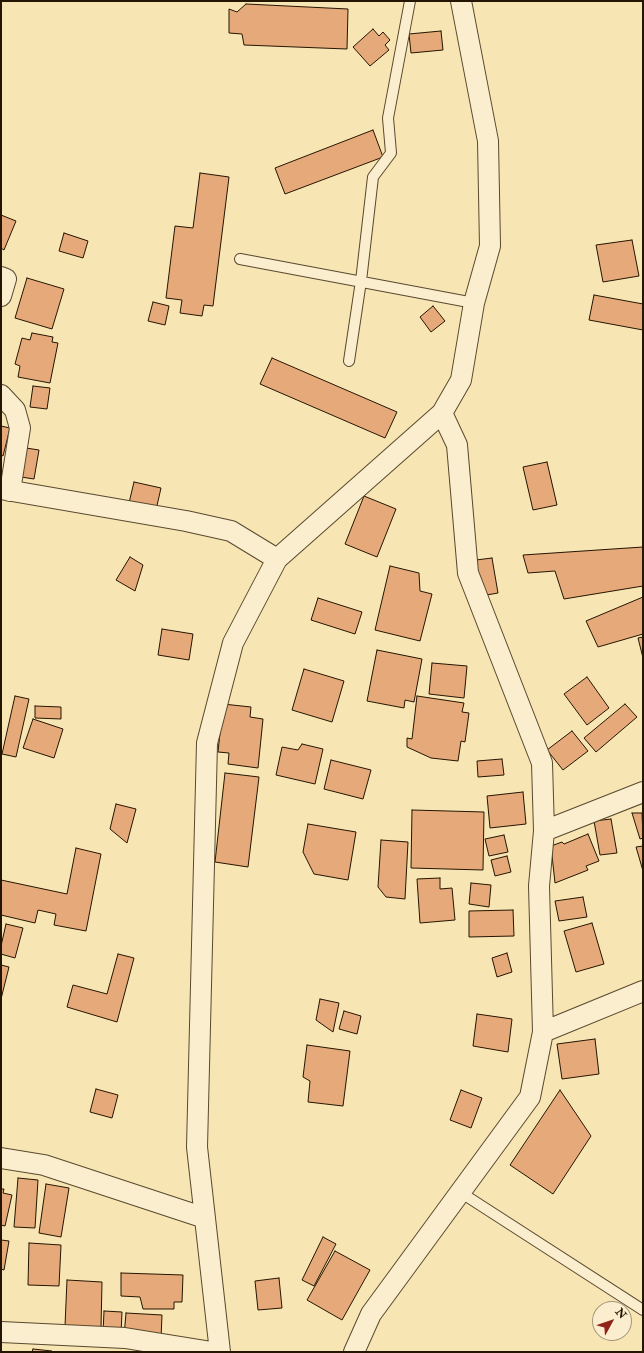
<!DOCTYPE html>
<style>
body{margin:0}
#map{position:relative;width:644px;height:1353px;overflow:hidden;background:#f8e5b4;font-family:"IM FELL Double Pica",serif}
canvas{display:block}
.frame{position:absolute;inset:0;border:2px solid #241501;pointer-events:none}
.north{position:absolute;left:592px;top:1301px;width:40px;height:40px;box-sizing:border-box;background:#faeece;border:1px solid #a4977c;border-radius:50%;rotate:50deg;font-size:11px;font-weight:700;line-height:16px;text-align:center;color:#241501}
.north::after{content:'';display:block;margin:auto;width:14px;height:18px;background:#8f2418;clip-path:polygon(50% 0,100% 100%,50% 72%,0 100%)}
</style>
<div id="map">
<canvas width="644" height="1353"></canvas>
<div class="frame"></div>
<div class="north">N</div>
</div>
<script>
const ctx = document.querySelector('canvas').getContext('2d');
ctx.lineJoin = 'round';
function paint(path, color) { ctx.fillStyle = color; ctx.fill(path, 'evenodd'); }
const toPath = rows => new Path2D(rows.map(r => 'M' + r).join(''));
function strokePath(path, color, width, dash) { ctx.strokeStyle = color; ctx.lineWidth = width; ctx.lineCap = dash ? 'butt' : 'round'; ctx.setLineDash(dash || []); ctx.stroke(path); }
const building = toPath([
 [246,4,348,9,347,49,244,45,242,34,229,33,229,9,237,12,246,4],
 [373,29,379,36,383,32,390,40,385,45,389,50,370,66,353,47,373,29],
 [441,31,443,50,411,53,409,34,441,31],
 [373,130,383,157,285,194,275,168,373,130],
 [200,173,229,177,213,306,204,305,202,316,180,313,182,300,166,298,175,226,193,228,200,173],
 [1,215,16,221,4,250,1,248,1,215],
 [64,233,88,241,83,258,59,251,64,233],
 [632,240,639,276,603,282,596,245,632,240],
 [27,278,64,289,52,329,15,318,27,278],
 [594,295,643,304,643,330,589,320,594,295],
 [153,302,169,306,165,325,148,321,153,302],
 [433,306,445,321,431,332,420,317,433,306],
 [32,333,53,337,52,342,58,343,50,383,18,377,20,366,15,364,22,338,30,340,32,333],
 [272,358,397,412,385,438,260,384,272,358],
 [33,386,50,388,47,409,30,407,33,386],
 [1,426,10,428,3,456,1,455,1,426],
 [26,448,39,450,34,479,21,477,26,448],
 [547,462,557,505,533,510,523,467,547,462],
 [134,482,161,488,156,510,129,503,134,482],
 [364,496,396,509,377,557,345,544,364,496],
 [643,547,643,586,564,599,555,571,528,573,523,555,643,547],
 [130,557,143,565,135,591,116,580,130,557],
 [492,558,498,593,481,596,476,560,492,558],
 [390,566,419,573,420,591,432,594,420,641,375,630,390,566],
 [643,597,643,634,598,647,586,621,643,597],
 [318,598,362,612,355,634,311,620,318,598],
 [162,629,193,634,189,660,158,655,162,629],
 [643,637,643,658,638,638,643,637],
 [377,650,422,659,414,702,405,700,404,708,367,701,377,650],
 [432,663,467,666,464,698,429,694,432,663],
 [304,669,344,681,332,722,292,710,304,669],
 [587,677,609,708,587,725,564,694,587,677],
 [15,696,29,699,16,757,2,754,15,696],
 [417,696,464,703,462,712,469,713,465,742,461,741,458,761,431,758,407,747,407,738,412,739,417,696],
 [223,704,251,707,250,717,263,719,258,768,228,764,229,753,218,752,223,704],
 [625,704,637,717,596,752,584,738,625,704],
 [35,706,61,707,61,719,35,718,35,706],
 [33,719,63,729,54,758,23,748,33,719],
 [572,731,588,751,563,770,547,750,572,731],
 [302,744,323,749,315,784,276,775,282,747,298,750,302,744],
 [502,759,504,775,478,777,477,761,502,759],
 [331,760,371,770,363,799,324,789,331,760],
 [225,773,259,777,248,867,215,862,225,773],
 [523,792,526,824,490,828,487,796,523,792],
 [116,804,136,809,127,843,110,829,116,804],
 [412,810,484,812,483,870,411,868,412,810],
 [632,813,642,813,643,838,640,839,632,813],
 [611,819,617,853,600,855,594,821,611,819],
 [308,824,356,832,348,880,314,874,303,852,308,824],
 [588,834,599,861,586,866,588,870,555,883,551,846,562,842,564,844,588,834],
 [504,835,508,852,489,856,485,839,504,835],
 [381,840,408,842,405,899,386,897,378,887,381,840],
 [643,846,643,871,636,847,643,846],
 [76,848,101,854,86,931,54,925,56,914,38,910,35,923,1,915,1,880,67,894,76,848],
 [507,856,511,872,495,876,491,860,507,856],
 [440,878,440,889,452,888,455,920,420,923,417,879,440,878],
 [471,883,491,885,489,907,469,904,471,883],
 [583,897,587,917,559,921,555,901,583,897],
 [513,910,514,936,469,937,469,911,513,910],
 [592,923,604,964,576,972,564,931,592,923],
 [6,924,23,928,15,958,1,954,1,946,6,924],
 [507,953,512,972,497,977,492,958,507,953],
 [118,954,134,958,117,1022,67,1007,73,985,107,994,118,954],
 [1,965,9,967,1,999,1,965],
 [320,999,339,1003,333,1032,316,1020,320,999],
 [344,1011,361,1016,357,1034,339,1029,344,1011],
 [477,1014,512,1019,508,1052,473,1046,477,1014],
 [595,1039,599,1074,562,1079,557,1044,595,1039],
 [307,1045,350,1051,343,1106,308,1102,310,1081,303,1077,307,1045],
 [96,1089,118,1095,112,1118,90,1112,96,1089],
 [461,1090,482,1098,471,1128,450,1120,461,1090],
 [560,1090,591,1136,553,1194,510,1165,560,1090],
 [18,1178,38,1180,35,1228,14,1227,18,1178],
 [46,1184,69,1188,61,1237,39,1233,46,1184],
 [1,1189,4,1189,3,1193,12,1195,5,1226,1,1225,1,1189],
 [323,1237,336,1244,314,1286,302,1280,323,1237],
 [1,1240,9,1241,4,1270,1,1269,1,1240],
 [29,1243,61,1245,59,1286,28,1285,29,1243],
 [335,1251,370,1270,342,1320,307,1300,335,1251],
 [121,1273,183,1275,182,1302,174,1302,174,1309,143,1309,140,1297,121,1296,121,1273],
 [279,1278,282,1308,258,1310,255,1281,279,1278],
 [67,1280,102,1282,101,1328,65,1326,67,1280],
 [104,1311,122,1312,121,1335,103,1333,104,1311],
 [126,1313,162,1315,161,1339,124,1336,126,1313],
 [33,1349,52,1351,52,1352,32,1352,33,1349]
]);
paint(building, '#e6a979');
strokePath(building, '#241501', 1);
const lane = toPath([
 [240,259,474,303],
 [349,361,361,281,373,177,391,153,388,118,410,1],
 [460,1192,643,1310]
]);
const street = toPath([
 [1,277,6,279,1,296],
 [1,395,15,410,20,428,10,491],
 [1,489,186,521,231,531,277,559],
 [544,831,643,792],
 [543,1032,643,991],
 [1,1158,44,1165,205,1218],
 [1,1332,125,1338,212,1352],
 [220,1352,197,1147,207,743,233,643,277,559,442,413,461,380,474,303,490,246,488,141,461,1],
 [354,1352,371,1314,530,1097,543,1032,539,886,544,831,542,763,468,573,457,445,442,413]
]);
strokePath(lane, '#59492e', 12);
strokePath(street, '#59492e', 22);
strokePath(lane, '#faeece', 10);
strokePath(street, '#faeece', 20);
</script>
